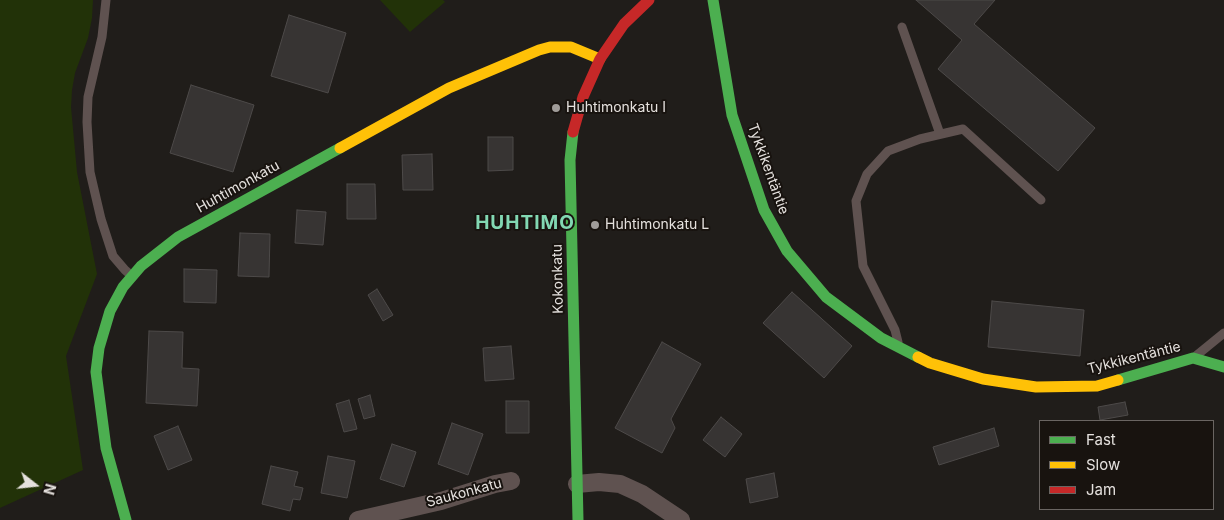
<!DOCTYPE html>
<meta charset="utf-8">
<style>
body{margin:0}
#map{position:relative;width:1224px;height:520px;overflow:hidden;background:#201d1a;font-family:Inter,sans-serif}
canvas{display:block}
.legend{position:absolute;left:1039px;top:420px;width:175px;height:90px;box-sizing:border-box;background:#18130f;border:1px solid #6a6562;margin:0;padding:6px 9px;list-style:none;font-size:15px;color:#e5e1de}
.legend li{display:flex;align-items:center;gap:10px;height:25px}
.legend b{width:25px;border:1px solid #6a6562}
.north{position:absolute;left:10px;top:460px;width:50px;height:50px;-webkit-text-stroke:4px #18130f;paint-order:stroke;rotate:106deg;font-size:14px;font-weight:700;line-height:20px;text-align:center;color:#e5e1de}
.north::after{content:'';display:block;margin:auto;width:18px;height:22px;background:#e5e1de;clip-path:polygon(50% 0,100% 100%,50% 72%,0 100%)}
</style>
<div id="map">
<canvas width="1224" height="520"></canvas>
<ul class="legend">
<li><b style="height:6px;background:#4caf50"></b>Fast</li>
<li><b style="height:6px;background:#ffc107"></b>Slow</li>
<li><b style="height:6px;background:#c62828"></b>Jam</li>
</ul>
<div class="north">N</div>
</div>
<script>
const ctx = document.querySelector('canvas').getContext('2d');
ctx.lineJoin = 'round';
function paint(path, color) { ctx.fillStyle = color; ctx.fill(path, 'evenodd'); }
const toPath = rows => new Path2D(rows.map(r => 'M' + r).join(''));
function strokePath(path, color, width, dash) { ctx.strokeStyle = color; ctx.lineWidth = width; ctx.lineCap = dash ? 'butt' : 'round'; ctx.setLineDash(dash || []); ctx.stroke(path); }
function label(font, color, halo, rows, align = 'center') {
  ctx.font = font + ' Inter,sans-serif'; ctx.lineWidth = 4; ctx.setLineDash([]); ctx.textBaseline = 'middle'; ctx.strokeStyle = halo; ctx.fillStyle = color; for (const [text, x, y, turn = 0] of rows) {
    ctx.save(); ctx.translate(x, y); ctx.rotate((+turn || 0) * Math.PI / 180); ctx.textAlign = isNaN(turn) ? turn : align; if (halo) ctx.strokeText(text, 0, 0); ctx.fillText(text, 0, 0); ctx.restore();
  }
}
paint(toPath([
 [0,0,93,0,92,18,88,38,75,73,72,90,71,107,77,172,97,274,66,356,83,470,0,508],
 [380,0,443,0,445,2,410,32]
]), '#223208');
const building = toPath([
 [916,0,995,0,974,24,1095,128,1058,171,938,69,962,40,916,0],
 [289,15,346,33,328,93,271,76,289,15],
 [191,85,254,105,233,172,170,153,191,85],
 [488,137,513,137,513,170,488,171,488,137],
 [432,154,433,190,403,190,402,155,432,154],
 [347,184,375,184,376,219,347,219,347,184],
 [297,210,326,212,323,245,295,243,297,210],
 [240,233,270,234,269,277,238,276,240,233],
 [184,269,217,270,216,303,184,302,184,269],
 [377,289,393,315,383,321,368,295,377,289],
 [792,292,852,346,824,378,763,323,792,292],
 [992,301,1084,310,1080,356,988,347,992,301],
 [149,331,183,332,182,368,199,369,197,406,146,403,149,331],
 [662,342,701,364,671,419,675,428,662,453,615,428,662,342],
 [511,346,514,379,485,381,483,348,511,346],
 [370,395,375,416,364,419,358,399,370,395],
 [349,400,357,429,344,432,336,404,349,400],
 [506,401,529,401,529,433,506,433,506,401],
 [1125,402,1128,415,1100,420,1098,407,1125,402],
 [721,417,742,434,725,457,703,440,721,417],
 [452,423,483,434,468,475,438,464,452,423],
 [178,426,192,460,168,470,154,436,178,426],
 [994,428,999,446,939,465,933,447,994,428],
 [392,444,416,452,404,487,380,479,392,444],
 [328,456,355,461,347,498,321,493,328,456],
 [271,466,298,472,294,486,303,488,300,500,293,499,290,511,262,504,271,466],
 [774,473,778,497,750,503,746,479,774,473]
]);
paint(building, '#373433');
strokePath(building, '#4d4a49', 1);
strokePath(toPath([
 [106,0,102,37,88,97,87,122,90,172,101,219,113,256,125,270,132,276],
 [902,27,940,134],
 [898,342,895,330,863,266,856,201,867,174,888,151,920,139,963,129,1041,200],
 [1197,355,1224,333]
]), '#5f5250', 9);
strokePath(toPath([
 [577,484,599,482,620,484,642,494,681,520],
 [358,520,441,501,495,484,511,481]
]), '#5f5250', 18);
strokePath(toPath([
 [713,0,732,115,764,210,787,251,826,297,881,338,918,357],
 [573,132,570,160,578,520],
 [1118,380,1193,358,1224,367],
 [126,520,106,448,96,372,99,348,110,311,123,287,141,266,178,237,340,148]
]), '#4caf50', 11);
strokePath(toPath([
 [340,148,449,88,539,50,550,47,571,47,600,59],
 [918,357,930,363,983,379,1036,387,1097,386,1118,380]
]), '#ffc107', 11);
strokePath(toPath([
 [573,132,583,97,600,59,624,24,649,0]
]), '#c62828', 11);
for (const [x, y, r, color] of [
 [556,108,5,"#a09c99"],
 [595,225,5,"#a09c99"]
]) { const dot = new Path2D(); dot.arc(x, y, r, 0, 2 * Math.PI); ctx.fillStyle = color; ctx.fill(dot); strokePath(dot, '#18130f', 2); }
label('14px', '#e5e1de', '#18130f', [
 ["Huhtimonkatu I",566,108],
 ["Huhtimonkatu L",605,225]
], 'left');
label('14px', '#e5e1de', '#18130f', [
 ["Tykkikentäntie",768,169,70],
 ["Huhtimonkatu",238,187,-29],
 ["Kokonkatu",558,279,-91],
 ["Tykkikentäntie",1134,358,-14],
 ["Saukonkatu",464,493,-15]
]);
ctx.letterSpacing = '1px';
label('bold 19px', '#82d8b3', '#18130f', [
 ["HUHTIMO",525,223]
]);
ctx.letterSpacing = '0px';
</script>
